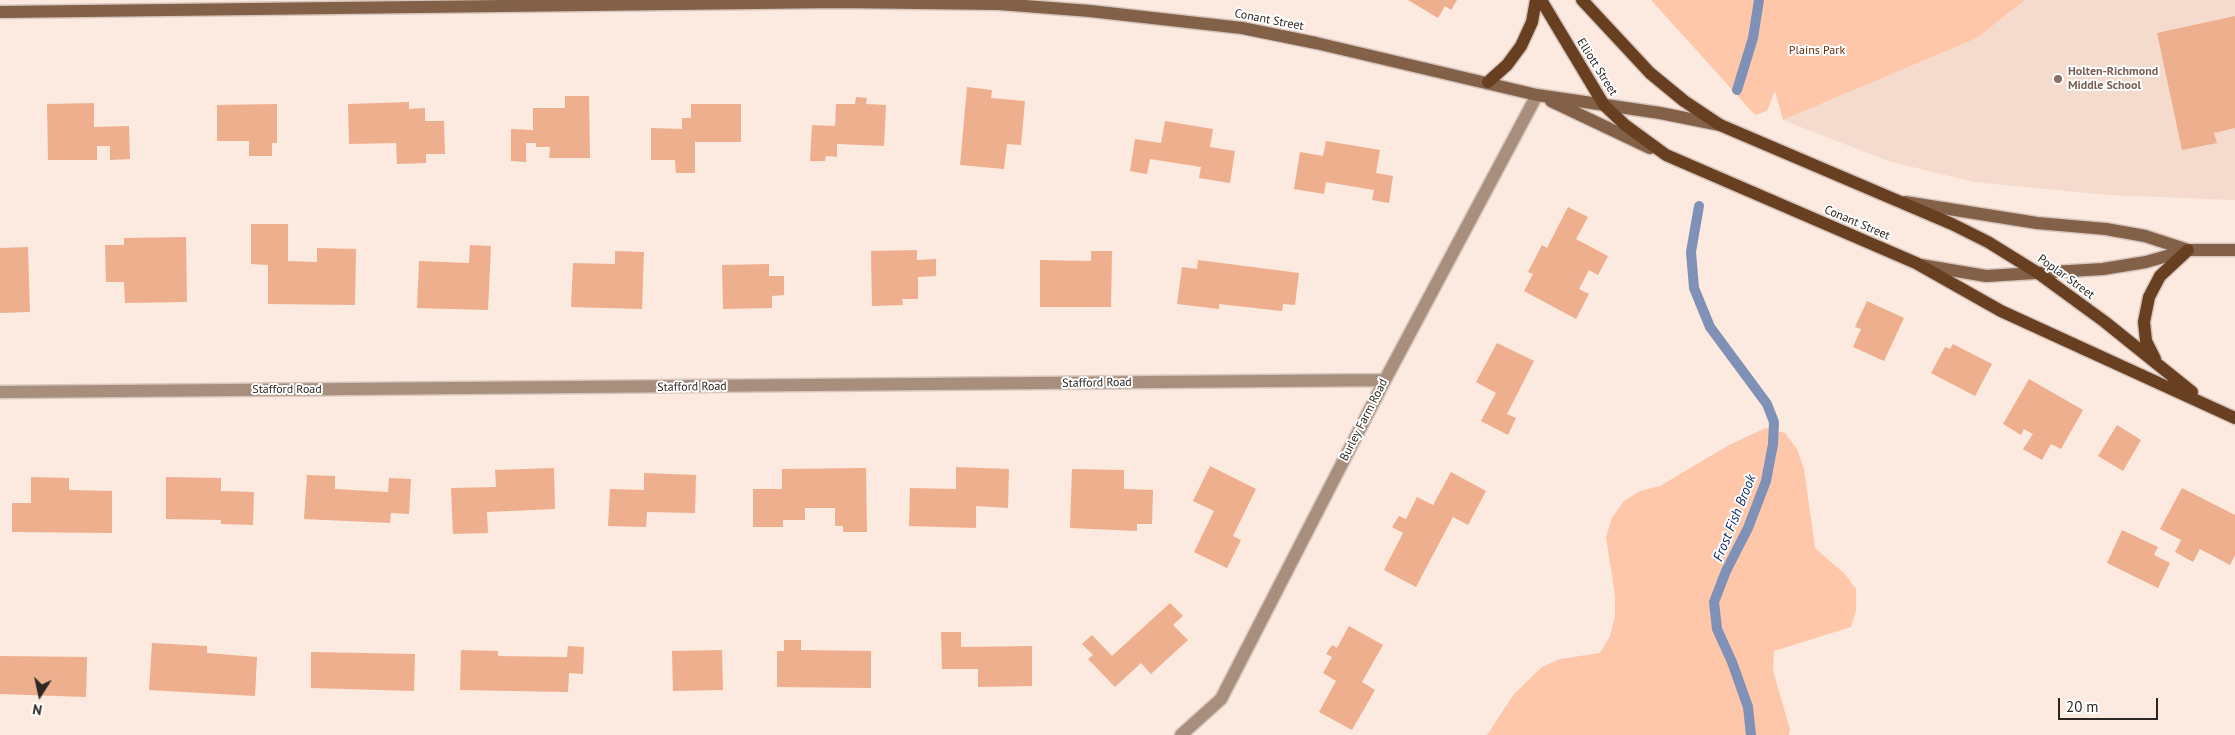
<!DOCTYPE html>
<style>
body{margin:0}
#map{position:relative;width:2235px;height:735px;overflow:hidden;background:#fce9df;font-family:"PT Sans",sans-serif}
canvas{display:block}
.north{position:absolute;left:15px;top:670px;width:50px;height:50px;-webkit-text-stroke:4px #fff;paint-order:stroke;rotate:190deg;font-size:14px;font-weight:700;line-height:20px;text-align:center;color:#2d2622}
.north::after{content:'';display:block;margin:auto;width:18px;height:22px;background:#2d2622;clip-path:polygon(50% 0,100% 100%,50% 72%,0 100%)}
.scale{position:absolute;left:2058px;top:698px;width:100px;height:22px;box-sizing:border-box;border:2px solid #2d2622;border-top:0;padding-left:6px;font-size:15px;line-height:18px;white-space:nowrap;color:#2d2622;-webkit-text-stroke:4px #fff;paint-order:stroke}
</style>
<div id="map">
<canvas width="2235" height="735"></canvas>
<div class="north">N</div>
<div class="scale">20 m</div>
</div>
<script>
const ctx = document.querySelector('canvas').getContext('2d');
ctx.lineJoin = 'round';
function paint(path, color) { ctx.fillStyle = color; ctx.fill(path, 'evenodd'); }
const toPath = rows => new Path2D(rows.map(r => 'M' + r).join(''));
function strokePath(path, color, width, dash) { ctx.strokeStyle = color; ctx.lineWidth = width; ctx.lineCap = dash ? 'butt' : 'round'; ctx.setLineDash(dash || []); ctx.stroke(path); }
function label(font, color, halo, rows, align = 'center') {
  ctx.font = font + ' "PT Sans",sans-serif'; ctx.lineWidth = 4; ctx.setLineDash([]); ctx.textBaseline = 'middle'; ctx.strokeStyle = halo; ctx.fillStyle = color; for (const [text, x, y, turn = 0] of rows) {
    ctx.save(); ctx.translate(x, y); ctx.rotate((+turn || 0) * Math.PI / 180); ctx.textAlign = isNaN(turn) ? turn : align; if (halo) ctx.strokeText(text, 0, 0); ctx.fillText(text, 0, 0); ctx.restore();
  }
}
paint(toPath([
 [2025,0,2235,0,2235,200,2108,195,1974,182,1888,161,1783,120,1977,38]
]), '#f5dbcd');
paint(toPath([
 [1651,0,2025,0,1977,38,1783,120,1775,91,1767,111,1755,115],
 [1766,428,1785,433,1797,449,1804,469,1815,548,1845,574,1856,589,1856,610,1851,627,1774,651,1773,671,1790,729,1789,735,1487,735,1514,694,1542,667,1560,659,1600,653,1610,636,1615,616,1615,596,1606,537,1612,518,1624,501,1640,491,1660,486,1729,445]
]), '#fec7aa');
strokePath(toPath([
 [1737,90,1753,38,1759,0],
 [1699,206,1691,252,1694,288,1710,327,1767,404,1774,422,1773,444,1766,481,1748,528,1726,571,1714,602,1717,629,1732,662,1748,707,1751,735]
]), '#8091b7', 10);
paint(toPath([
 [1408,0,1457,0,1451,10,1445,6,1438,18],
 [2235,16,2235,128,2214,133,2217,143,2182,150,2157,33],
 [967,87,992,90,991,98,1025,101,1021,145,1007,144,1004,169,960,165],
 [565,96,589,96,590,158,549,158,550,147,536,147,536,143,526,143,526,162,511,161,511,129,533,130,533,108,565,108],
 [856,97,867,98,866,104,886,105,884,146,837,144,837,157,826,156,825,161,810,161,812,125,835,126,836,104,855,104],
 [409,102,409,109,425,108,425,121,444,121,445,154,426,154,426,163,397,164,396,143,349,144,348,104],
 [94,103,94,127,129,126,130,159,110,160,110,146,97,146,97,160,48,160,47,104],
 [277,104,277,143,272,143,272,156,249,156,249,141,217,141,217,105],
 [691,104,741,104,741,142,695,142,695,173,676,173,675,160,651,160,651,128,682,129,682,118,691,118],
 [1165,121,1213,129,1210,147,1235,151,1230,183,1199,178,1201,167,1150,159,1147,174,1130,171,1135,139,1161,143],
 [1326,141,1380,150,1376,173,1393,176,1389,203,1372,200,1374,190,1326,182,1324,194,1294,189,1300,152,1323,156],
 [1568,207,1588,217,1576,239,1608,256,1598,275,1589,270,1579,289,1589,294,1576,319,1524,291,1533,274,1528,272,1542,245,1547,248],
 [251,224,288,224,288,261,317,262,317,248,356,249,355,305,268,304,268,265,251,264],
 [186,237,187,302,125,303,124,282,106,282,105,245,124,245,124,238],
 [470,245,491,246,488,310,417,308,419,261,469,263],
 [28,247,30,312,0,313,0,248],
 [917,250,917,260,936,259,936,276,918,277,918,299,902,299,903,305,872,306,871,251],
 [615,251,644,252,642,309,571,307,573,263,615,264],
 [1091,251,1112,251,1111,307,1040,307,1040,260,1091,261],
 [1198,260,1299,273,1295,305,1283,304,1282,311,1219,304,1219,309,1177,304,1182,267,1197,269],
 [769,264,769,276,784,276,784,295,772,296,772,308,723,309,722,265],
 [1867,301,1904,318,1884,361,1853,347,1861,329,1855,327],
 [1497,343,1534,361,1507,414,1516,418,1508,435,1481,421,1496,393,1476,382],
 [1953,344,1992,364,1975,396,1931,373,1945,347,1950,349],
 [2029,379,2083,410,2061,449,2051,444,2042,460,2023,449,2033,434,2024,429,2021,435,2003,424],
 [2117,425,2141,440,2123,471,2098,456],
 [1210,466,1256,489,1233,536,1241,540,1227,568,1194,552,1214,511,1193,501],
 [956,467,1009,469,1008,508,976,506,976,528,909,526,910,488,956,489],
 [554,468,555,509,487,512,488,533,453,534,451,488,496,487,495,470],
 [866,468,867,532,843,532,843,526,835,526,835,508,805,508,805,520,783,520,783,527,753,527,753,489,782,489,782,469],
 [1072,469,1124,470,1124,489,1153,490,1152,524,1137,524,1137,531,1070,528],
 [1451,472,1486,491,1468,525,1453,517,1416,587,1384,570,1403,533,1392,527,1399,516,1406,519,1417,497,1433,505],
 [644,473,696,475,695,513,647,512,646,527,608,526,610,489,644,490],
 [307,475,335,476,335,489,388,492,389,478,411,479,409,514,391,513,390,523,304,519],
 [31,477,69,478,69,490,112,491,112,533,12,532,12,503,31,503],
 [166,477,221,478,221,491,254,492,253,525,221,524,221,520,166,519],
 [2182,488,2235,515,2235,555,2230,565,2200,549,2193,562,2175,552,2181,540,2160,529],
 [2122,530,2158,547,2154,555,2170,563,2158,588,2107,563],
 [1170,603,1183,616,1173,625,1188,640,1151,674,1141,663,1115,687,1088,659,1093,655,1082,644,1092,635,1112,656],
 [1349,626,1383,645,1362,682,1375,690,1352,730,1319,712,1336,681,1323,673,1332,657,1326,654,1332,645,1337,648],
 [941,632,961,632,961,647,1032,646,1032,686,978,687,978,669,942,669],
 [784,640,801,640,801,650,871,651,871,688,777,687,777,651,784,651],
 [152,643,207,646,207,653,257,657,255,696,149,690],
 [568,646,584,647,583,674,569,673,568,692,460,690,461,650,498,651,498,656,567,657],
 [722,650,723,690,673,691,672,651],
 [311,652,415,654,414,691,311,688],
 [0,656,87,657,86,697,0,694]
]), '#edaf8e');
const minor = toPath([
 [0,392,1385,380],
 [1181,735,1221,699,1385,380,1537,95]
]);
const secondary = toPath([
 [0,12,839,2,999,4,1090,11,1242,28,1316,43,1537,95,1660,113,1720,125],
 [1551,101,1650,148],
 [1905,202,2037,223,2106,229,2145,236,2188,250],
 [1921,265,1986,276,2103,269,2146,262,2188,250,2235,250]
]);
const primary = toPath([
 [1541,0,1604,105,1625,125,1666,155,1916,263,2001,311,2235,418],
 [1582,0,1650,73,1684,101,1720,125,1952,224,1988,242,2038,273,2105,322,2192,392],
 [1488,82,1507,65,1521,46,1532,22,1536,0],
 [2155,359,2146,341,2144,322,2149,297,2160,276,2188,250]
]);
strokePath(minor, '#d7c6bd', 15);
strokePath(secondary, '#d7c6bd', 15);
strokePath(primary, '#d7c6bd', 15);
strokePath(minor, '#a78e7d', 12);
strokePath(secondary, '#836048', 12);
strokePath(primary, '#693f21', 12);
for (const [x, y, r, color] of [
 [2058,79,5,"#8d6e63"]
]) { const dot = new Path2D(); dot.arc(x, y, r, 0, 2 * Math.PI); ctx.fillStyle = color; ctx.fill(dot); strokePath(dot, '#fff', 2); }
label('12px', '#2d2622', '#fff', [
 ["Conant Street",1269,20,11],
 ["Elliott Street",1597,67,58],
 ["Conant Street",1857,223,23],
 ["Poplar Street",2066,277,36],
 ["Stafford Road",1097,383,-1],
 ["Stafford Road",692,387,-1],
 ["Stafford Road",287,390],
 ["Burley Farm Road",1364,420,-63]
]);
label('12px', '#672f0a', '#fff', [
 ["Plains Park",1817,51]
]);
label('bold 12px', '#785e54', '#fff', [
 ["Holten-Richmond",2068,72],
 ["Middle School",2068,86]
], 'left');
label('italic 14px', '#102a6a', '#fff', [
 ["Frost Fish Brook",1735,518,-68]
]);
</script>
